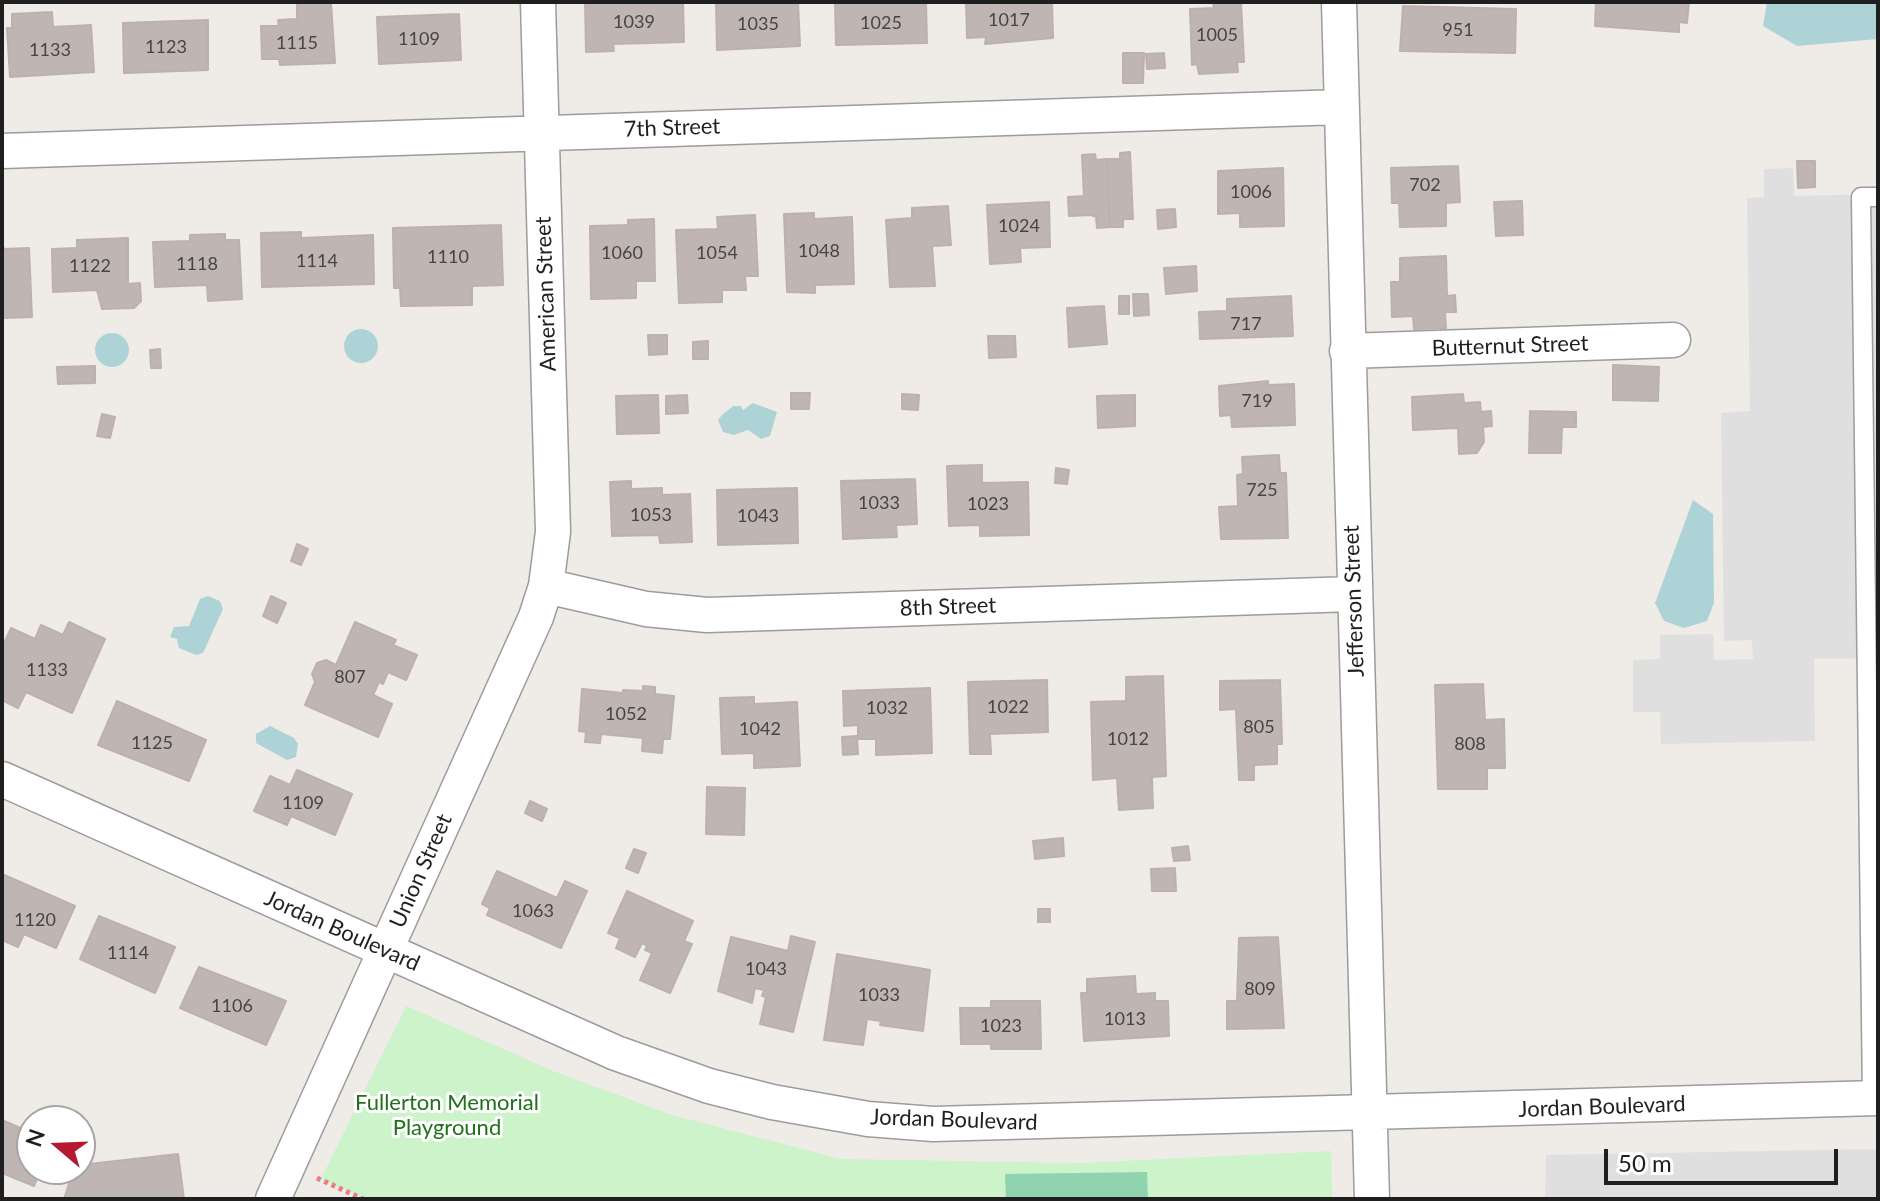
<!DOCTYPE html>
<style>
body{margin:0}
#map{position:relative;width:1880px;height:1201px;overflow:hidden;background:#efebe7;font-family:Lato,sans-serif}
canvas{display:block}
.frame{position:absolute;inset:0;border:4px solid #1f1f1f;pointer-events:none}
.north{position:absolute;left:16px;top:1105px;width:80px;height:80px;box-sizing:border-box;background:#fff;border:2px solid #a5a5a5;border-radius:50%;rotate:289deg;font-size:22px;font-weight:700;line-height:32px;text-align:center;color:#1f1f1f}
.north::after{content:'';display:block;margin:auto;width:28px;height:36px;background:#b51931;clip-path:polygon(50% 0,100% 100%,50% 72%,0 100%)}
.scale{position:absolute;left:1604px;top:1149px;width:234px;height:36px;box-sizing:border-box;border:4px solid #1f1f1f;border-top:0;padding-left:10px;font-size:24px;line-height:28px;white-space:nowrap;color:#1f1f1f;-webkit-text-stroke:6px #fff;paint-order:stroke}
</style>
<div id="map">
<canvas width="1880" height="1201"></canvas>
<div class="frame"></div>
<div class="north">N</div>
<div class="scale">50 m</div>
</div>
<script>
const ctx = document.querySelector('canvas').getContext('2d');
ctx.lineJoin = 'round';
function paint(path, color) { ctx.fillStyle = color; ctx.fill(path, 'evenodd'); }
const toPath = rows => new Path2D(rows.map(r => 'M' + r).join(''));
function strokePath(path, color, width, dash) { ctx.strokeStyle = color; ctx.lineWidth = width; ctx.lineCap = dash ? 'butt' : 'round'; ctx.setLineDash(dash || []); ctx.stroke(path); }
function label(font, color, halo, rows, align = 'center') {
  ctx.font = font + ' Lato,sans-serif'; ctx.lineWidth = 6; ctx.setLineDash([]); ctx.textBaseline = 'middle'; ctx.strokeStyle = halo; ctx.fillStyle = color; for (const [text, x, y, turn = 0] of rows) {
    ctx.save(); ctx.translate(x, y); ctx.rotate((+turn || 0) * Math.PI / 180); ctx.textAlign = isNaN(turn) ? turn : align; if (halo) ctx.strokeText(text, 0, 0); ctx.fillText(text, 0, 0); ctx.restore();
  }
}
paint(toPath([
 [406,1006,553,1071,672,1115,841,1159,1080,1163,1331,1151,1332,1199,366,1199,321,1179]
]), '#ccf3ca');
paint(toPath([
 [1147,1172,1148,1199,1006,1199,1005,1174]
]), '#8fd4af');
paint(toPath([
 [1793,168,1794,196,1878,194,1878,658,1814,659,1815,741,1661,744,1660,712,1633,712,1633,660,1660,659,1660,635,1713,634,1714,660,1753,659,1752,640,1724,641,1721,413,1750,411,1747,198,1764,197,1764,169],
 [1878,1149,1878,1199,1545,1199,1546,1155]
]), '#dfdfdf');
paint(toPath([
 [1767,2,1878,2,1878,39,1797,46,1763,26],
 '344 346a17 17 0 1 1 34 0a17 17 0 1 1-34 0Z',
 '95 350a17 17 0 1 1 34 0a17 17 0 1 1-34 0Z',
 [753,403,777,412,770,436,761,439,748,430,734,435,723,432,718,420,722,415,733,406,741,406,743,410],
 [1693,500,1713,514,1714,603,1707,621,1684,628,1664,621,1655,603],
 [208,596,220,601,223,609,203,653,196,655,179,648,177,639,170,637,174,627,189,626,200,599],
 [270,726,294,738,298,744,296,757,287,760,256,743,256,734]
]), '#add3d7');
const building = toPath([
 [585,2,683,2,684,42,613,44,614,51,586,52,585,2],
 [716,2,798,2,800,46,717,50,716,2],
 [835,2,926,2,927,43,836,45,835,2],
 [966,2,1052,2,1053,38,985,44,986,37,967,38,966,2],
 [1213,2,1241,2,1244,62,1237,62,1238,72,1199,74,1197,64,1192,65,1190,9,1214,8,1213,2],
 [1596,2,1689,2,1687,23,1679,22,1679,32,1595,26,1596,2],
 [297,3,331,3,335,63,280,65,279,59,262,59,261,26,279,26,278,20,297,19,297,3],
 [1403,6,1516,9,1515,53,1400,51,1403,6],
 [52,12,53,27,91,25,94,72,10,77,7,28,12,28,12,14,52,12],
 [459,14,461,60,379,64,377,17,459,14],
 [208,20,208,70,124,73,123,23,208,20],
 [1123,53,1144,53,1143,83,1123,83,1123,53],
 [1164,53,1165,68,1147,69,1146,54,1164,53],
 [1130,152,1133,219,1123,219,1123,227,1110,227,1107,159,1120,159,1120,153,1130,152],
 [1095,154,1096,160,1107,159,1110,227,1097,228,1096,217,1091,215,1069,216,1068,197,1084,196,1082,155,1095,154],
 [1797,161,1815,161,1815,187,1798,188,1797,161],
 [1458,166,1460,202,1446,203,1446,226,1400,227,1399,203,1392,203,1391,168,1458,166],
 [1283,168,1284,226,1240,227,1240,213,1218,214,1218,171,1283,168],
 [1522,201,1523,235,1496,236,1494,202,1522,201],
 [1049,202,1050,247,1020,248,1021,262,990,264,987,205,1049,202],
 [948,206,951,245,932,246,935,286,890,287,886,220,912,218,912,208,948,206],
 [1175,209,1176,227,1158,229,1157,210,1175,209],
 [814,213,814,219,852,217,854,284,815,285,815,293,787,292,784,214,814,213],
 [755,215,758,276,745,276,746,290,722,290,722,302,679,303,676,230,718,229,717,217,755,215],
 [654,219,655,281,636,281,636,298,591,299,590,226,628,225,628,220,654,219],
 [501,225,503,285,472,286,472,305,401,306,400,288,394,288,393,228,501,225],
 [301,232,301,238,373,235,374,284,262,287,261,233,301,232],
 [225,234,225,240,239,240,242,299,208,301,207,285,155,287,153,242,190,241,190,235,225,234],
 [128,238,128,284,140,283,141,301,134,308,102,309,97,290,53,292,52,249,77,248,77,240,128,238],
 [2,242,4,249,29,248,32,317,2,318,2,242],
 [1446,256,1447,296,1455,295,1456,312,1445,312,1446,328,1414,329,1413,316,1392,317,1391,282,1400,282,1400,258,1446,256],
 [1196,266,1197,291,1166,294,1164,268,1196,266],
 [1133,294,1148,294,1149,315,1134,316,1133,294],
 [1119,296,1129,296,1129,314,1119,314,1119,296],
 [1291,296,1293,336,1200,339,1199,312,1227,311,1227,299,1291,296],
 [1104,306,1107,344,1069,347,1067,308,1104,306],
 [648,335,667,335,667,354,649,355,648,335],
 [988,336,1015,336,1016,357,989,358,988,336],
 [708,341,708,359,693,359,693,342,708,341],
 [160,349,161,368,151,368,150,350,160,349],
 [1613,365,1659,367,1658,401,1613,400,1613,365],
 [95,366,95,383,58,384,57,367,95,366],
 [1268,381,1268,385,1294,384,1295,425,1232,427,1231,415,1220,416,1219,386,1268,381],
 [791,393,810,393,809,409,791,409,791,393],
 [902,394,919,395,918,410,902,409,902,394],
 [1463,394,1464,403,1480,402,1481,412,1491,411,1492,426,1483,427,1484,442,1477,453,1459,454,1458,428,1413,430,1412,397,1463,394],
 [658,395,659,433,617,434,616,396,658,395],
 [687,395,688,413,666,414,666,396,687,395],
 [1135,395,1135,426,1098,428,1097,396,1135,395],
 [1530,411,1576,412,1576,427,1562,427,1561,453,1529,453,1530,411],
 [102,414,115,417,110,438,97,436,102,414],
 [1279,455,1280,473,1286,473,1288,538,1221,539,1219,507,1238,506,1237,475,1243,474,1242,457,1279,455],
 [982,465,982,483,1028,482,1029,535,980,536,980,525,949,526,947,466,982,465],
 [1056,468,1069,470,1067,484,1055,483,1056,468],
 [915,479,917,524,896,525,897,537,843,539,841,481,915,479],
 [631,481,631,489,662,488,662,495,690,494,692,542,660,543,659,535,612,536,610,482,631,481],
 [797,488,798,543,718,545,717,490,797,488],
 [297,544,308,549,301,565,291,561,297,544],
 [271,596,286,603,277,623,263,616,271,596],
 [69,622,105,639,72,713,26,692,18,708,2,700,2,648,11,628,35,639,41,625,63,635,69,622],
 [355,622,396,640,393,645,417,655,406,680,388,672,383,684,379,682,373,695,392,704,378,737,305,705,315,682,312,674,317,663,326,660,336,665,355,622],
 [1163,676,1166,776,1152,777,1153,808,1119,810,1117,778,1093,780,1091,702,1126,701,1126,677,1163,676],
 [1047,680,1048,732,990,734,991,754,970,754,968,682,1047,680],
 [1280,680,1282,744,1277,744,1277,764,1254,765,1254,780,1239,780,1236,709,1220,710,1220,681,1280,680],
 [1483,684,1485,720,1504,719,1505,768,1487,768,1487,789,1438,789,1435,685,1483,684],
 [643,686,655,687,655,694,674,696,670,739,663,739,662,753,642,751,643,738,601,734,600,743,585,742,586,732,579,731,582,689,623,693,623,690,643,691,643,686],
 [930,688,932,753,876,755,876,739,858,739,858,725,844,726,843,691,930,688],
 [754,697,754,704,797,702,800,766,754,768,754,753,722,754,720,698,754,697],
 [117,701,206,740,189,781,98,745,117,701],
 [857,736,858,754,843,755,842,737,857,736],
 [297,770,352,794,335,835,291,816,287,825,254,811,270,776,290,785,297,770],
 [707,787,745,788,744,835,706,834,707,787],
 [530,801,547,809,542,821,525,813,530,801],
 [1063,838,1064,856,1035,859,1033,841,1063,838],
 [1188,846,1190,860,1174,861,1172,848,1188,846],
 [634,849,646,853,638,873,626,868,634,849],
 [1175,868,1176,891,1152,891,1151,869,1175,868],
 [497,871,557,898,565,881,587,891,561,948,487,915,490,908,482,904,497,871],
 [2,874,75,906,56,948,24,934,18,947,2,940,2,874],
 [627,891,693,921,684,941,692,944,670,993,640,980,652,953,645,950,647,946,642,943,635,957,616,948,620,938,608,933,627,891],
 [1038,909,1050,909,1050,922,1038,922,1038,909],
 [99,916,175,947,155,993,80,959,99,916],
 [791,936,815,942,793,1032,760,1024,766,997,762,996,764,990,755,988,752,1003,718,991,731,937,788,951,791,936],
 [1278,937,1284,1028,1227,1029,1227,1001,1237,1001,1239,938,1278,937],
 [837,954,930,970,923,1031,880,1025,881,1021,867,1019,863,1045,824,1040,837,954],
 [199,967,286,1001,266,1045,180,1008,199,967],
 [1135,976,1136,994,1155,993,1155,1001,1168,1001,1169,1036,1084,1041,1081,993,1087,993,1087,979,1135,976],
 [991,1001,1040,1001,1041,1049,991,1049,991,1044,961,1044,960,1008,991,1008,991,1001],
 [2,1120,32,1133,32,1169,41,1169,34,1186,2,1173,2,1120],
 [178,1154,184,1199,64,1199,74,1169,80,1169,80,1165,178,1154]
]);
paint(building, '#bfb6b4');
strokePath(building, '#beb1ab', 2);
const lane = toPath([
 [1872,1099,1861,197,1878,197]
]);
const street = toPath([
 [1339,2,1372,1199],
 [2,151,1341,107],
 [1347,351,1673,340],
 [546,586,646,609,707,615,1353,594],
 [2,779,616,1053,709,1086,772,1102,868,1119,933,1124,1878,1098],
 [273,1199,536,617,546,586,553,532,538,2]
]);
strokePath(lane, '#9c9c9c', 21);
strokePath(street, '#9c9c9c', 37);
strokePath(toPath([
 [317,1178,363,1199]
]), '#e87e83', 5, [4, 4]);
strokePath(lane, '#fff', 18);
strokePath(street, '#fff', 34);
label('18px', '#474544', null, [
 ["1017",1009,20],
 ["1039",634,22],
 ["1025",881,23],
 ["1035",758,24],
 ["951",1458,30],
 ["1005",1217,35],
 ["1109",419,39],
 ["1115",297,43],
 ["1123",166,47],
 ["1133",50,50],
 ["702",1425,185],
 ["1006",1251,192],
 ["1024",1019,226],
 ["1048",819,251],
 ["1060",622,253],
 ["1054",717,253],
 ["1110",448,257],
 ["1114",317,261],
 ["1118",197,264],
 ["1122",90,266],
 ["717",1246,324],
 ["719",1257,401],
 ["725",1262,490],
 ["1033",879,503],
 ["1023",988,504],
 ["1053",651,515],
 ["1043",758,516],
 ["1133",47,670],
 ["807",350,677],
 ["1022",1008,707],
 ["1032",887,708],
 ["1052",626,714],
 ["805",1259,727],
 ["1042",760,729],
 ["1012",1128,739],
 ["1125",152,743],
 ["808",1470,744],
 ["1109",303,803],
 ["1063",533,911],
 ["1120",35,920],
 ["1114",128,953],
 ["1043",766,969],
 ["809",1260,989],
 ["1033",879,995],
 ["1106",232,1006],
 ["1013",1125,1019],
 ["1023",1001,1026]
]);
label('22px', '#1f1f1f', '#fff', [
 ["7th Street",672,128,-2],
 ["American Street",546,294,-92],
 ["Butternut Street",1510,346,-2],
 ["Jefferson Street",1354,601,-92],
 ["8th Street",948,607,-2],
 ["Union Street",421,871,-66],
 ["Jordan Boulevard",342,931,24],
 ["Jordan Boulevard",1602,1107,-2],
 ["Jordan Boulevard",954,1120,2]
]);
label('22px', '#1f711a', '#fff', [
 ["Fullerton Memorial",447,1103],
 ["Playground",447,1128]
]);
</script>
